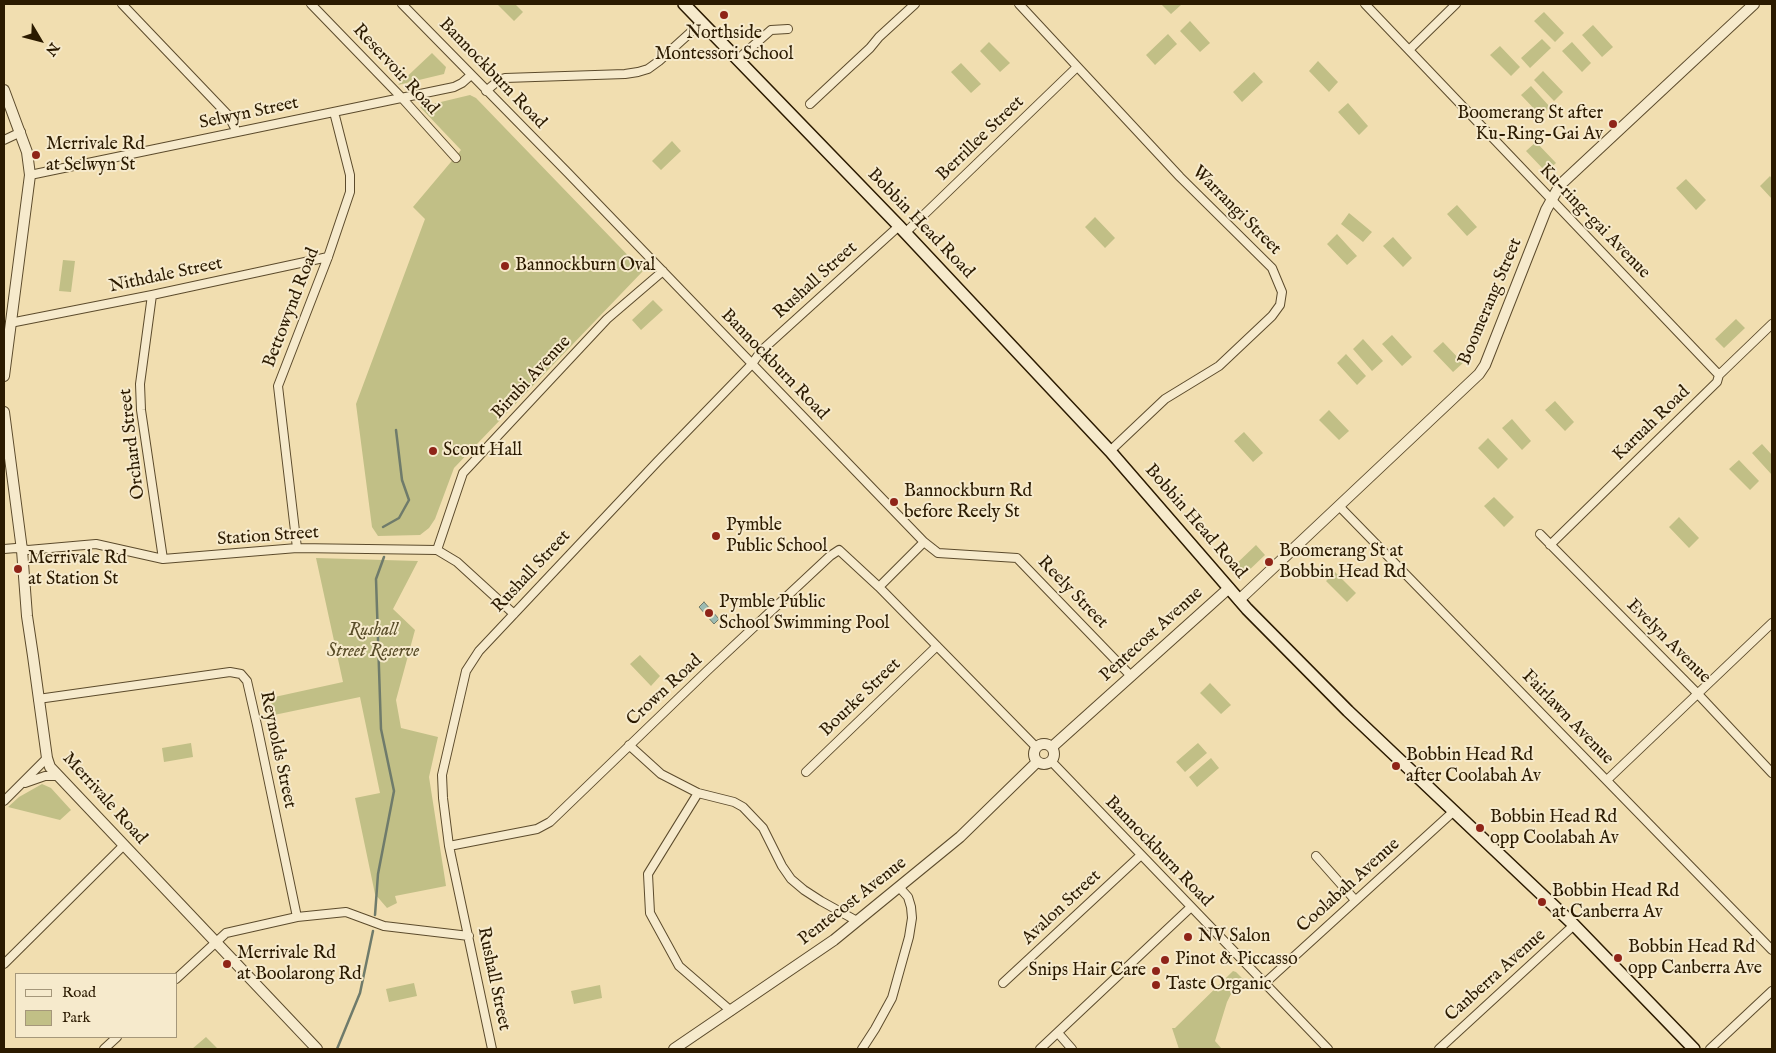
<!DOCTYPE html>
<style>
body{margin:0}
#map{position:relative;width:1776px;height:1053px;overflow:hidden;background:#f1deb0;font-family:"IM FELL English",serif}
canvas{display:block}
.frame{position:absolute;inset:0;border:5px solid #2b1a00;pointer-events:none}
.legend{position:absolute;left:15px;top:973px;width:162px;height:65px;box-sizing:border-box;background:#f6eacc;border:1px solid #a5977a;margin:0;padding:6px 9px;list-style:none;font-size:15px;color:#2b1a00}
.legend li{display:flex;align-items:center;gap:10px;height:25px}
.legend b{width:25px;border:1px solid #a5977a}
.north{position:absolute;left:15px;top:15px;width:50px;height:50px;-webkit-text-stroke:4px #f6eacc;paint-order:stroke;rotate:127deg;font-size:14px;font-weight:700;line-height:20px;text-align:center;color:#2b1a00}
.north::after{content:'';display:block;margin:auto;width:18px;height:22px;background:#2b1a00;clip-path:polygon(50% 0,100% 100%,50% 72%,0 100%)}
</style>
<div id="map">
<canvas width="1776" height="1053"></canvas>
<div class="frame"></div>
<ul class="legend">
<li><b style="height:6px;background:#f6eacc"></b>Road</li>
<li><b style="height:14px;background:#c1bf86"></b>Park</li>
</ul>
<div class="north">N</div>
</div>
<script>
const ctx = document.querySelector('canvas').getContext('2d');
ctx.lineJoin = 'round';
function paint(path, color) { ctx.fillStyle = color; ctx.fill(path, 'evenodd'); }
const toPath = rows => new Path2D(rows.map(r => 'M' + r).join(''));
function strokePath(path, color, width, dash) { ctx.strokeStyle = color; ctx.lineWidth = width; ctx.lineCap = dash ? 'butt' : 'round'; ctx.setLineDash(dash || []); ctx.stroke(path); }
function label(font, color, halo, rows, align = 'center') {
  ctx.font = font + ' "IM FELL English",serif'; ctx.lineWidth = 4; ctx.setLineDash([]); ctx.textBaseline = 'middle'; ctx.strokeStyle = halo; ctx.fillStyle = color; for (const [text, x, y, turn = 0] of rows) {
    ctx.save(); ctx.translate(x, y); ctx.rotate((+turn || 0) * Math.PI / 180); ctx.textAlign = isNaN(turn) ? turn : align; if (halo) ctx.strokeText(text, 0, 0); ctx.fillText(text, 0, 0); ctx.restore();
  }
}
paint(toPath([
 [497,4,515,4,523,12,514,21],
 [1161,4,1180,4,1181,5,1171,14],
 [1544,12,1564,33,1555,42,1534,21],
 [1190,21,1210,43,1200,52,1180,31],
 [1593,25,1613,47,1602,57,1582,35],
 [1168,34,1177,44,1155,65,1146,55],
 [1542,39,1551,48,1530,68,1521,58],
 [989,42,1010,63,1000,72,980,51],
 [1572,42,1591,63,1582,72,1562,51],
 [1500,46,1520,67,1511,76,1490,55],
 [432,53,446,67,444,74,398,85],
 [1318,61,1338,82,1329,92,1309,71],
 [961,63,981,84,971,93,951,72],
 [1543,71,1563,92,1554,101,1534,80],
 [1254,72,1263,82,1242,102,1233,92],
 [1531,86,1550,107,1541,116,1521,95],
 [470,95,476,98,643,271,454,468,435,519,429,528,420,535,378,536,372,527,356,404,425,219,413,207,461,150,420,107],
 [1348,103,1368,126,1359,135,1338,112],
 [672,141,681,151,661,170,652,161],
 [1536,142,1556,163,1546,172,1526,151],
 [1770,176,1772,179,1772,199,1760,186],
 [1686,179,1706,200,1696,210,1676,188],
 [1457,205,1477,227,1467,236,1447,214],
 [1349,213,1372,232,1363,242,1341,224],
 [1095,217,1115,238,1105,248,1085,227],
 [1337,234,1357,256,1347,265,1327,244],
 [1393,237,1412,258,1403,267,1383,246],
 [63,260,75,261,71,292,59,291],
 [653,300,663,310,641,330,632,320],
 [1736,319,1745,328,1724,348,1715,339],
 [1392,335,1412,357,1402,366,1382,344],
 [1363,339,1383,361,1372,371,1353,349],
 [1443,342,1463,363,1453,372,1433,351],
 [1346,354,1366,376,1357,385,1337,363],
 [1555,401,1574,422,1565,431,1545,410],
 [1329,410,1349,431,1339,440,1319,420],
 [1512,419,1531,441,1522,450,1502,428],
 [1244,432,1263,453,1253,462,1234,441],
 [1488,438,1508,459,1498,469,1478,448],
 [1762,444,1772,455,1772,475,1752,453],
 [1739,460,1759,481,1750,490,1729,469],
 [1494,497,1514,517,1504,527,1484,506],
 [1679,517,1699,538,1689,548,1669,527],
 [1256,545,1265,555,1244,575,1235,565],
 [316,558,418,561,393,609,415,630,396,700,401,728,438,737,429,777,446,886,395,896,397,903,387,908,375,894,355,798,380,793,360,697,274,715,270,698,343,682],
 [1335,572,1356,593,1347,602,1326,581],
 [640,655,660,676,651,686,630,664],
 [1210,683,1231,705,1221,714,1200,693],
 [191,743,193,757,164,762,162,748],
 [1198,743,1207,753,1185,772,1176,762],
 [1211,758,1219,768,1197,787,1189,777],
 [42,784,51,788,71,810,60,820,8,807,19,797],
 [1233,971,1236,972,1244,980,1234,988,1227,1002,1215,1041,1222,1049,1179,1049,1172,1028,1175,1028],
 [414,983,417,996,389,1002,386,989],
 [600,985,602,998,574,1004,571,991],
 [206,1037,218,1049,192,1049]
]), '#c1bf86');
const water = toPath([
 [704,602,719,619,714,624,699,607,704,602]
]);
paint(water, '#9cbbb2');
strokePath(water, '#6f7b6b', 1);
strokePath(toPath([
 [383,527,399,518,409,500,402,480,396,430],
 [375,915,378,874,394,791,381,729,376,579,384,557],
 [337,1049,360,993,373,931]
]), '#6f7b6b', 2.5);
const minor = toPath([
 [122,4,228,115,237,132],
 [311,4,402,98,456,158],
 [402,4,568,173,924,542,938,553,1017,558,1131,676],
 [1019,4,1180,177,1272,268,1282,292,1280,305,1272,316,1219,366,1165,399,1110,451],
 [1365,4,1719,375],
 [1409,50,1456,4],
 [738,59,771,30,788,29],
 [486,91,499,80,505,78,625,74,638,72,648,69,659,61,702,22],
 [810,104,870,48,879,37,915,4],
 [4,140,21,132],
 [30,175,454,87,462,83,471,75],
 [905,233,1077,67],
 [152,295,140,384,141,410,163,559],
 [10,323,152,295,328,257],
 [1339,506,1772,950],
 [1540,534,1697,693,1772,773],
 [1550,545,1717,382,1719,375,1772,324],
 [297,548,278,386,328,257,350,192,350,175,334,112],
 [4,549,16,548,28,550,96,544,163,559,297,548,437,550,457,562,514,614],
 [437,550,463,473,607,319,663,271],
 [879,587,924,542],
 [38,699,230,672,241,674,247,681,257,725,297,917],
 [629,745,661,774,698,793,734,802,743,807,763,828,782,866,791,879,804,890,821,901,857,921],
 [1051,761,1328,1049],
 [806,772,937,646],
 [1607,780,1772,623],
 [25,783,45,776,57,776],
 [698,793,648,874,650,913,679,966,731,1011],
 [4,801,47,758],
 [449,846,537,829,550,822,709,669,830,556,839,550,879,587,1036,747],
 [1316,856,1355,900],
 [4,964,123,846],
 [176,979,226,933,297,917,346,912,384,926,469,936],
 [1003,983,1141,855],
 [1265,983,1454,811],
 [1058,1033,1072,1049],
 [104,1049,117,1037],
 [492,1049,449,846,443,798,442,775,466,671,479,651,658,461,752,364,761,351,899,226],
 [862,1049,875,1029,892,998,909,937,912,918,911,907,908,897,899,887],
 [1040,1049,1191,907],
 [1439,1049,1574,925],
 [1710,1049,1772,991]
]);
const tertiary = toPath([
 [4,90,27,152,30,175,4,376],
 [4,412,22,550,27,616,33,656,47,758,50,767,317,1049],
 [1239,600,1479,374,1485,365,1546,210,1560,185,1754,4],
 '1034 754a10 10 0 1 1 20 0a10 10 0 1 1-20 0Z',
 [1052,747,1229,588],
 [674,1049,834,940,960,837,1037,762]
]);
const secondary = toPath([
 [684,4,899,226,1110,451,1247,609,1348,711,1574,925,1694,1049]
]);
strokePath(minor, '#5c4b2c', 10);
strokePath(tertiary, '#5c4b2c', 12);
strokePath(secondary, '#2b1a00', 14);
strokePath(minor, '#f6eacc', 8);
strokePath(tertiary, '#f6eacc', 10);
strokePath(secondary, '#f6eacc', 11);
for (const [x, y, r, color] of [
 [724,15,5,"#8f2418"],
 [1613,124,5,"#8f2418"],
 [36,155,5,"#8f2418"],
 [505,266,5,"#8f2418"],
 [433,451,5,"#8f2418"],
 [894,502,5,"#8f2418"],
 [716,536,5,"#8f2418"],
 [1269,562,5,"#8f2418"],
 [18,569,5,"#8f2418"],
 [709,613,5,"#8f2418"],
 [1396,766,5,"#8f2418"],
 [1480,828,5,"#8f2418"],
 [1542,902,5,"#8f2418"],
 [1188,937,5,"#8f2418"],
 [1618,958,5,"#8f2418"],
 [1165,960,5,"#8f2418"],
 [227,964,5,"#8f2418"],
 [1156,971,5,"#8f2418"],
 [1156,985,5,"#8f2418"]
]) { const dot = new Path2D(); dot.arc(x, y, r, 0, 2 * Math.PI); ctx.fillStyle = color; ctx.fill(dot); strokePath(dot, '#f6eacc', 2); }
label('18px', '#2b1a00', '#f6eacc', [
 ["Northside",724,34,"center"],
 ["Montessori School",724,55,"center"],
 ["Boomerang St after",1603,114,"right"],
 ["Ku-Ring-Gai Av",1603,135,"right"],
 ["Merrivale Rd",46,145],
 ["at Selwyn St",46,166],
 ["Bannockburn Oval",515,266],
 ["Scout Hall",443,451],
 ["Bannockburn Rd",904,492],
 ["before Reely St",904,513],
 ["Pymble",726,526],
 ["Public School",726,547],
 ["Boomerang St at",1279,552],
 ["Bobbin Head Rd",1279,573],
 ["Merrivale Rd",28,559],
 ["at Station St",28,580],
 ["Pymble Public",719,603],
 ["School Swimming Pool",719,624],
 ["Bobbin Head Rd",1406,756],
 ["after Coolabah Av",1406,777],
 ["Bobbin Head Rd",1490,818],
 ["opp Coolabah Av",1490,839],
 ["Bobbin Head Rd",1552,892],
 ["at Canberra Av",1552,913],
 ["NV Salon",1198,937],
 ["Bobbin Head Rd",1628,948],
 ["opp Canberra Ave",1628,969],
 ["Merrivale Rd",237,954],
 ["at Boolarong Rd",237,975],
 ["Pinot & Piccasso",1175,960],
 ["Snips Hair Care",1146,971,"right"],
 ["Taste Organic",1166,985]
], 'left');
label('18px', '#2b1a00', '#f6eacc', [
 ["Reservoir Road",395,70,47],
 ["Bannockburn Road",492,74,46],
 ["Selwyn Street",249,114,-12],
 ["Berrillee Street",981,139,-44],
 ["Warrangi Street",1236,211,45],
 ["Ku-ring-gai Avenue",1594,222,46],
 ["Bobbin Head Road",920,224,46],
 ["Nithdale Street",166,276,-12],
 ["Rushall Street",816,281,-42],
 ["Boomerang Street",1491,302,-67],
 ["Bettowynd Road",292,308,-69],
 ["Bannockburn Road",774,365,46],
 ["Birubi Avenue",532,378,-47],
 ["Karuah Road",1652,424,-44],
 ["Orchard Street",133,444,-97],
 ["Bobbin Head Road",1195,522,49],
 ["Station Street",268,537,-4],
 ["Rushall Street",532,572,-47],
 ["Reely Street",1072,593,46],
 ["Pentecost Avenue",1152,635,-42],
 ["Evelyn Avenue",1668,642,45],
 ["Crown Road",665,691,-43],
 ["Bourke Street",861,698,-44],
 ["Fairlawn Avenue",1567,718,46],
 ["Reynolds Street",277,750,78],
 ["Merrivale Road",104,799,48],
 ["Bannockburn Road",1158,852,46],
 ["Coolabah Avenue",1349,886,-42],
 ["Pentecost Avenue",853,902,-38],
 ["Avalon Street",1062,908,-43],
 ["Canberra Avenue",1496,976,-42],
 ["Rushall Street",493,979,78]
]);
label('italic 18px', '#584c28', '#f6eacc', [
 ["Rushall",373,631],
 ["Street Reserve",373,652]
]);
</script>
